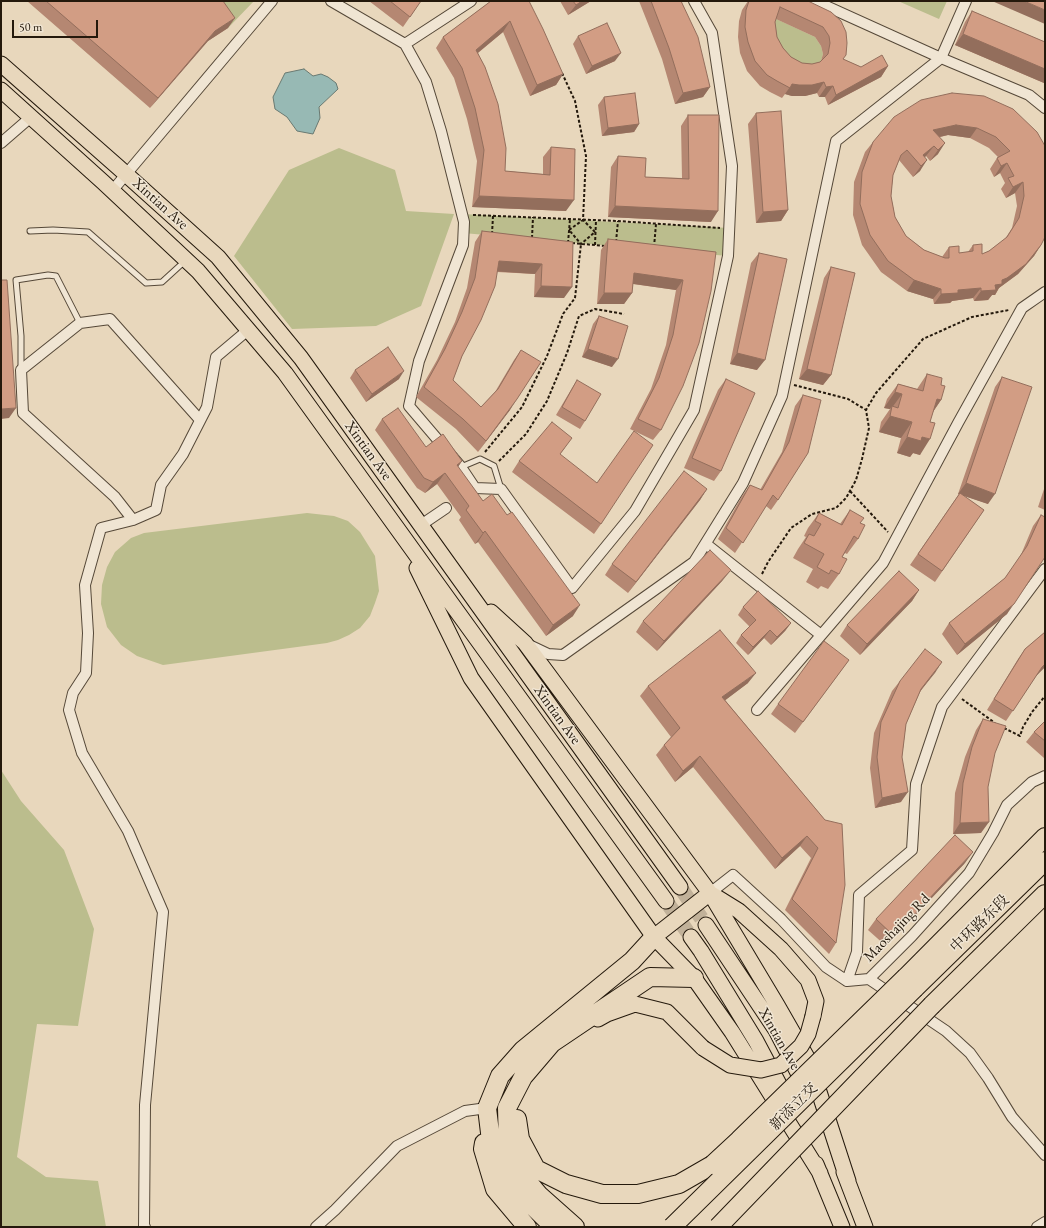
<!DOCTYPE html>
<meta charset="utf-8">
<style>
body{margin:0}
#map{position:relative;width:1046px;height:1228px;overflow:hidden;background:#e8d7bc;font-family:"EB Garamond",serif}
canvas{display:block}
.frame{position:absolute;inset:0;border:2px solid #24190c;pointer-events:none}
.scale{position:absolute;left:12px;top:20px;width:86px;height:18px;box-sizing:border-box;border:2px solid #24190c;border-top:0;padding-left:5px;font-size:12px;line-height:14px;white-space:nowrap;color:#24190c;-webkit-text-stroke:3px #f0e5d3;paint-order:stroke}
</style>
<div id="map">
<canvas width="1046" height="1228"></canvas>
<div class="frame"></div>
<div class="scale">50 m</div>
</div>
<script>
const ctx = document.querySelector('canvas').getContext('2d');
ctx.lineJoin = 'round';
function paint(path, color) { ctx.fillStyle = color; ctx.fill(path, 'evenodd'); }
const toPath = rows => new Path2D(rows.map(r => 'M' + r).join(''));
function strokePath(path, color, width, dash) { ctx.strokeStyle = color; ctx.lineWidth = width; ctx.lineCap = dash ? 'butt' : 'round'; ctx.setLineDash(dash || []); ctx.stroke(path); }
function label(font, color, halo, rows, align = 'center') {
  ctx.font = font + ' "EB Garamond","Noto Serif SC",serif'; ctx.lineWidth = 3; ctx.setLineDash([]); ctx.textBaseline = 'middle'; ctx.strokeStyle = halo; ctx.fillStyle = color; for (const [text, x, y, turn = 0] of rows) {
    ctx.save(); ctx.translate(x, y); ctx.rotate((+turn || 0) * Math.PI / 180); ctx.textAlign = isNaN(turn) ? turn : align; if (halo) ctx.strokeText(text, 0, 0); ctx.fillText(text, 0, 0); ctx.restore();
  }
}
paint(toPath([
 [209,1,254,1,228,28],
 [898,1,947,1,939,19],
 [772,17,815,37,821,46,823,54,820,65,783,68],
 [339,148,395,170,406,211,454,214,421,306,376,326,292,329,234,256,289,170],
 [462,214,729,228,728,256,463,233],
 [307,513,334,516,348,521,360,532,375,556,379,591,375,603,370,616,360,628,349,635,338,640,327,643,163,665,137,656,121,645,107,627,101,604,102,585,107,567,115,552,131,538,144,533],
 [1,770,21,801,64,850,94,929,78,1026,37,1024,17,1157,46,1177,98,1181,106,1227,1,1227]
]), '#bbbd8d');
const water = toPath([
 [304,69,313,76,321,74,328,77,336,83,338,89,319,107,320,118,313,134,297,131,287,117,275,109,273,97,285,73,304,69]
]);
paint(water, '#97b9b4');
strokePath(water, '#697971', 1);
strokePath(toPath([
 [680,887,706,925],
 [666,901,691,937]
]), '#c1b199', 15, [15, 8]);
const lane = toPath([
 [30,231,53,230,88,232,146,283,162,282,185,261],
 [21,370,21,336,16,280,48,275,56,276,80,323],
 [461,467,480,459,494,466,501,489]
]);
const street = toPath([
 [331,1,405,44,471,1],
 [815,1,941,58,1029,95,1045,108],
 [405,44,426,82,441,131,464,222,463,245,419,361,409,406,461,467,475,488,501,489,572,588,635,511,694,410,728,256,732,166,712,33,694,1],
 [1,143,31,117],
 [112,191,272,1],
 [133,520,115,497,23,413,21,370,80,323,110,319,200,420],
 [421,525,446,508],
 [706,544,821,635],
 [527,644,548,654,563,655,694,562,743,483,782,396,836,141,941,58,966,1],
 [757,710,883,563,958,423,1022,308,1045,292],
 [710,893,733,875,781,919,826,967,847,981,869,979,912,936,969,873,993,833,1007,805,1032,782,1045,776],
 [869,979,946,1031,970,1053,988,1078,1012,1117,1045,1155],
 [847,981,857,952,859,895,912,850,916,784,942,707,1045,569],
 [145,1227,144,1226,145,1105,163,912,128,831,82,753,69,710,73,693,86,673,88,633,85,585,101,528,133,520,156,510,161,485,183,454,207,407,216,357,248,330],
 [316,1227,335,1210,397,1146,465,1111,487,1108],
 [1037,1227,1045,1222]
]);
const primary = toPath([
 [1,64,118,167,218,257,301,358,680,887],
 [1,90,103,182,198,271,285,373,666,901],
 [417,568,471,678,654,937,694,978,732,1032,820,1173],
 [491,612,525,643,710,893,777,1005,809,1061,848,1181],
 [706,925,776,1030,806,1088],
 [654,937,710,893,739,911,781,949,808,980,816,1001,813,1016],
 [691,937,701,951,756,1041,790,1105],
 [598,1019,607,1014,635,1004,667,1012,703,1048],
 [816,1164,842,1227],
 [844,1172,865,1227]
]);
const highway = toPath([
 [906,977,1045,837],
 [915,988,1045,861],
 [932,1005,1045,894],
 [517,1119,520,1139,536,1169,566,1184,602,1194,638,1194,679,1184,712,1165],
 [484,1143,483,1149,495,1189,527,1227],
 [554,1227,510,1184,491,1141,487,1108,500,1076,523,1050,632,961,654,937],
 [575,1227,539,1195,518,1170,508,1143,507,1108,523,1077,552,1043,650,977,694,978]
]);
strokePath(lane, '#554838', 7);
strokePath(street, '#554838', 12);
strokePath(primary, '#24190c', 17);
strokePath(highway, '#24190c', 20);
strokePath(toPath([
 [562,73,575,101,586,156,583,220,595,232,581,244,569,230,583,220],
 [473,215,618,221,720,228],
 [492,234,493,216],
 [532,238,533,217],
 [616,242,618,221],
 [568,243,570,219],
 [572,243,605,246],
 [595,245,596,220],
 [654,247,656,224],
 [794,385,848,399,866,410],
 [485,452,522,407,547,356,563,314,575,298,581,244],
 [499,461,526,434,547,401,567,353,579,316,595,309,624,314],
 [850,491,888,532],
 [762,574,768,562,791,528,812,514,836,508,846,498,856,480,862,459,869,428,866,410,876,393,923,339,972,317,1009,310],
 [962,699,995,723],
 [1004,728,1020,736,1023,727,1032,712,1045,696]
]), '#24190c', 2, [3, 2]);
strokePath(lane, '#f0e5d3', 5);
strokePath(street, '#f0e5d3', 10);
strokePath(primary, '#e8d7bc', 15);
strokePath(highway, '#e8d7bc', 18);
const primaryBridge = toPath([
 [703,1048,730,1065,761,1070,781,1065,801,1046,808,1034,813,1016]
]);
const highwayBridge = toPath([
 [712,1165,739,1140,906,977],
 [672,1227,915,988],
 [718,1227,932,1005]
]);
strokePath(primaryBridge, '#24190c', 17, []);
strokePath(highwayBridge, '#24190c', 20, []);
strokePath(primaryBridge, '#e8d7bc', 15);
strokePath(highwayBridge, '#e8d7bc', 18);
paint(toPath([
 [27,1,223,1,228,28,208,41,150,108],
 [369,1,421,1,403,27],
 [491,1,563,74,556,85,530,96,503,32,478,53,505,171,543,174,543,157,551,147,566,211,472,207,477,161,467,119,454,78,436,48,443,37],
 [560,1,591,1,568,15],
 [639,1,681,1,710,87,703,97,675,104,662,59],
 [748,1,808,1,843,59,861,67,888,66,881,77,828,105,825,97,819,97,817,93,805,96,792,96,785,94,782,98,770,92,760,86,747,71,740,53,738,37,739,21,742,10],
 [776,19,815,37,821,46,823,54,821,61,820,62,812,64,802,63,791,57,783,48,777,37,775,22],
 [972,11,1045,42,1045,81,1044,83,955,45,965,22],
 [578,36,615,61,586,74,573,44],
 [604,97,639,124,634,132,602,136,598,105],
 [1013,109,1041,245,1034,256,1018,274,999,288,995,295,992,295,988,300,974,301,973,298,952,301,950,303,934,304,933,299,907,291,881,272,862,245,853,215,854,182,865,152,873,142],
 [948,135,970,138,989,148,998,157,997,158,990,169,994,177,1000,173,1005,183,1001,189,1006,198,1015,193,1017,206,1012,228,1005,239,989,251,982,254,973,245,968,252,959,253,949,247,942,257,924,250,906,236,895,217,891,196,893,175,899,160,913,177,920,171,925,157,926,156,930,161,938,154,940,137],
 [756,113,788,210,781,221,756,223,748,124],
 [688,115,711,222,608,217,611,167,618,156,645,177,682,178,681,126],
 [482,231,573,242,564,298,534,297,535,274,497,272,462,356,453,380,481,407,495,392,514,360,521,350,510,410,478,452,456,429,416,397,437,360,455,322,467,288,475,242],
 [608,239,716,252,661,430,653,440,630,429,651,389,666,345,676,290,633,284,632,293,624,304,597,304,601,250],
 [759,253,757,370,730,364,751,263],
 [831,267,831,375,823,385,799,379,824,278],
 [599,316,612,367,582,357,593,324],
 [355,370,399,379,366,402,350,378],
 [927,374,941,385,941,400,933,412,920,455,913,453,910,457,897,453,901,438,879,432,881,422,890,409,884,408,887,399,898,384,917,389],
 [1002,377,988,504,962,495,984,510,935,582,910,565,959,494,958,494,995,387],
 [726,379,721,471,714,481,684,468,718,390],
 [577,380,585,421,580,429,556,415,572,388],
 [803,395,778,500,771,510,766,506,735,553,718,539,742,496,750,485,760,490,782,452,795,406],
 [382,419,426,447,462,461,458,467,483,501,573,616,546,636,478,542,475,544,459,520,461,517,437,484,425,493,417,488,375,430],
 [565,448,560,454,601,524,594,534,512,472,519,461],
 [1045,486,1045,510,1038,507],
 [707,489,700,500,628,593,605,575,612,564],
 [850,510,860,523,858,539,847,554,845,553,842,557,839,574,828,589,821,586,818,589,806,582,813,569,793,558,798,549,806,537,804,536,808,528,819,513,840,524],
 [1041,515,1007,614,957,655,942,634,949,623,1005,578,1020,557,1033,526],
 [723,580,657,651,636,632,643,621],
 [919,590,912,601,860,655,840,636,847,625],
 [743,607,791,623,785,631,771,645,764,638,748,655,736,643,741,635,750,627,738,615],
 [1045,632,1045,667,1036,676,1006,721,987,710,1018,659,1025,649],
 [849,660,795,733,771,714,778,704],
 [942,662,920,692,906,724,902,757,901,802,875,808,870,768,874,733,892,691,900,681],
 [748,683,725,700,825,820,836,943,829,954,785,910,811,858,800,846,775,869,693,767,675,782,656,755,664,745,671,737,640,696,648,686],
 [983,719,988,787,981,833,953,834,955,793,965,757,976,730],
 [1045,721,1045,757,1044,758,1026,742,1034,732],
 [965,863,886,946,868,930,876,919]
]), '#b58772');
paint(toPath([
 [582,1,591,1,568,15,576,5],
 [992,1,1024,1,1045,10,1045,24],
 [235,18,228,28,208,41,150,108,158,98,215,31],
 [510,21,503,32,469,60,476,50],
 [963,34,1045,69,1045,81,1044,83,955,45],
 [621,53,615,61,586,74,592,66],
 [888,66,881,77,828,105,836,95],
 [563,74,556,85,530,96,537,85],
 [824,82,817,93,805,96,792,96,785,94,792,84],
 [833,86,825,97,819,97,826,87],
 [710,87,703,97,675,104,683,93],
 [639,124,634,132,602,136,608,128],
 [956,125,977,128,970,138,948,135,926,140,933,130],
 [945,143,938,154,930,161,938,150],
 [934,146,926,156,918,163,923,155],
 [927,160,920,171,913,177,921,166],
 [1007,163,1000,173,994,177,1001,166],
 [1023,182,1015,193,1006,198,1013,187],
 [479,196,574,200,566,211,472,207],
 [615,206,718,211,711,222,608,217],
 [788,210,781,221,756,223,763,212],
 [1041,245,1034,256,1018,274,999,288,995,295,992,295,988,300,974,301,981,291,995,285],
 [499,261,542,264,535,274,491,271],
 [634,273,683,280,676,290,627,283],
 [914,280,941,289,933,299,907,291],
 [541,286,572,287,564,298,534,297],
 [981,288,973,298,952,301,950,303,934,304,941,294,958,290],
 [604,293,632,293,624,304,597,304],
 [588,349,618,359,612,367,582,357],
 [737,353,765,360,757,370,730,364],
 [807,369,831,375,823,385,799,379],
 [404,371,399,379,366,402,372,394],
 [895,392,902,394,891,409,892,406,890,409,884,408],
 [517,399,510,410,478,452,486,441],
 [937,399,941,400,930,416],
 [16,408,9,418,1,419,1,409],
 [890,416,912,422,901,438,879,432],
 [907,437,922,437,930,439,920,455,913,453,910,457,897,453],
 [462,461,455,471,457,465],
 [445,473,437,484,425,493,433,482],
 [966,483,995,494,988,504,958,494],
 [707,489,700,500,628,593,636,582],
 [485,531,478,542,475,544,483,533],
 [731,570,723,580,657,651,664,641],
 [919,590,912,601,860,655,867,644],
 [1014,604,1007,614,957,655,965,644],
 [580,605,573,616,546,636,553,625],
 [791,623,785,631,771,645,777,637],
 [770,630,764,638,748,655,753,647],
 [942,662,935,673,913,700,921,689],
 [1045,664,1045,667,1035,677,1042,667],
 [756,673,748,683,715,708,722,697],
 [700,756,693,767,675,782,683,771],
 [908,792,901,802,875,808,882,798],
 [989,822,981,833,953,834,960,823],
 [807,836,800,846,775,869,782,858],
 [973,852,965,863,886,946,894,936]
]), '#936e5c');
const building = toPath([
 [46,1,223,1,235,18,215,31,158,98,46,1],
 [390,1,421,1,410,17,390,1],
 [491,1,529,1,543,29,563,74,537,85,510,21,476,50,485,67,498,104,506,148,505,171,550,175,551,147,575,149,574,200,479,196,484,150,475,108,462,68,443,37,491,1],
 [573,1,582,1,576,5,573,1],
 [651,1,681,1,698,37,710,87,683,93,669,48,651,1],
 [749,1,808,1,831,12,841,21,846,32,847,43,846,55,843,59,861,67,882,55,888,66,836,95,833,86,826,87,824,82,812,85,799,85,792,84,790,88,777,81,767,75,755,61,748,42,745,27,746,10,749,1],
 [780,7,823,27,829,36,830,43,828,54,820,62,812,64,802,63,791,57,783,48,777,37,775,22,780,7],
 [1024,1,1045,1,1045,10,1024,1],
 [972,11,1045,42,1045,69,963,34,972,11],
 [607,23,621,53,592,66,578,36,607,23],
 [635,93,639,124,608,128,604,97,635,93],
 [952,93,984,96,1013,109,1037,132,1045,146,1045,237,1041,245,1026,264,1007,278,1002,280,1002,284,995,285,996,290,981,291,981,288,958,290,958,293,941,294,941,289,914,280,888,261,870,235,860,204,862,172,873,142,894,117,921,100,952,93],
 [956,125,977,128,996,137,1010,151,997,158,1001,166,1007,163,1014,176,1008,178,1013,187,1023,182,1024,196,1019,218,1007,237,989,251,982,254,982,244,973,245,973,251,959,253,959,246,949,247,949,258,945,258,924,250,906,236,895,217,891,196,893,175,901,155,907,150,921,166,927,160,923,155,934,146,938,150,945,143,933,130,956,125],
 [781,111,788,210,763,212,756,113,781,111],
 [688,115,719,115,718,211,615,206,618,156,646,158,645,177,689,179,688,115],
 [482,231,573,242,572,287,541,286,542,264,499,261,495,286,481,320,462,356,453,380,481,407,498,389,521,350,541,362,517,399,486,441,463,419,424,387,445,349,462,312,475,278,482,231],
 [608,239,716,252,711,291,699,343,683,386,661,430,638,419,659,378,673,335,683,280,634,273,632,293,604,293,608,239],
 [759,253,787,259,765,360,737,353,759,253],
 [831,267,855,273,831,375,807,369,831,267],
 [1,280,7,280,16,408,1,409,1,280],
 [599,316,628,326,618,359,588,349,599,316],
 [388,347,404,371,372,394,355,370,388,347],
 [927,374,942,378,941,385,945,386,941,400,937,399,930,422,935,423,930,439,922,437,921,441,907,437,912,422,890,416,892,406,898,408,902,394,895,392,898,384,923,391,927,374],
 [1002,377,1032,387,995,494,966,483,1002,377],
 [726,379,755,393,721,471,692,458,726,379],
 [577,380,601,394,585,421,562,407,577,380],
 [803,395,821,400,808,453,778,500,773,495,743,543,726,528,750,485,762,490,789,442,803,395],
 [398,408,426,447,443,434,462,461,457,465,483,501,492,494,507,515,512,512,580,605,553,625,485,531,483,533,466,510,469,506,445,473,433,482,424,478,382,419,398,408],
 [552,422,572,438,560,454,597,483,634,431,653,445,601,524,519,461,552,422],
 [684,471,707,489,636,582,612,564,684,471],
 [960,493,984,510,942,571,918,554,960,493],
 [850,510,864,518,860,523,865,525,858,539,854,536,842,557,847,559,839,574,831,570,829,574,817,567,824,554,804,543,809,534,814,536,821,524,815,521,819,513,842,525,850,510],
 [1041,515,1045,517,1045,557,1014,604,965,644,949,623,1005,578,1027,546,1041,515],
 [710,550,731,570,664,641,643,621,710,550],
 [899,571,919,590,867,644,847,625,899,571],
 [758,591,791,623,777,637,770,630,753,647,741,635,756,620,743,607,758,591],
 [720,630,756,673,722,697,825,820,842,824,845,885,836,943,792,899,818,848,807,836,782,858,700,756,683,771,664,745,680,728,648,686,720,630],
 [1045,632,1045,664,1042,667,1013,711,994,699,1025,649,1045,632],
 [824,641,849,660,803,722,778,704,824,641],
 [925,649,942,662,921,689,906,724,902,757,908,792,882,798,877,757,881,722,900,681,925,649],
 [983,719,1006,726,995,753,988,787,989,822,960,823,963,783,972,747,983,719],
 [1045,721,1045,741,1034,732,1045,721],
 [955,835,973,852,894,936,876,919,955,835]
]);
paint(building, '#d29d84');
strokePath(building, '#936e5c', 1);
label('15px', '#24190c', '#f0e5d3', [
 ["Xintian Ave",160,204,42],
 ["Xintian Ave",368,451,54],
 ["Xintian Ave",557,715,54],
 ["中环路东段",980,924,-44],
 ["Maoshajing Rd",897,928,-46],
 ["Xintian Ave",779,1039,60],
 ["新添立交",794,1107,-45]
]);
</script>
